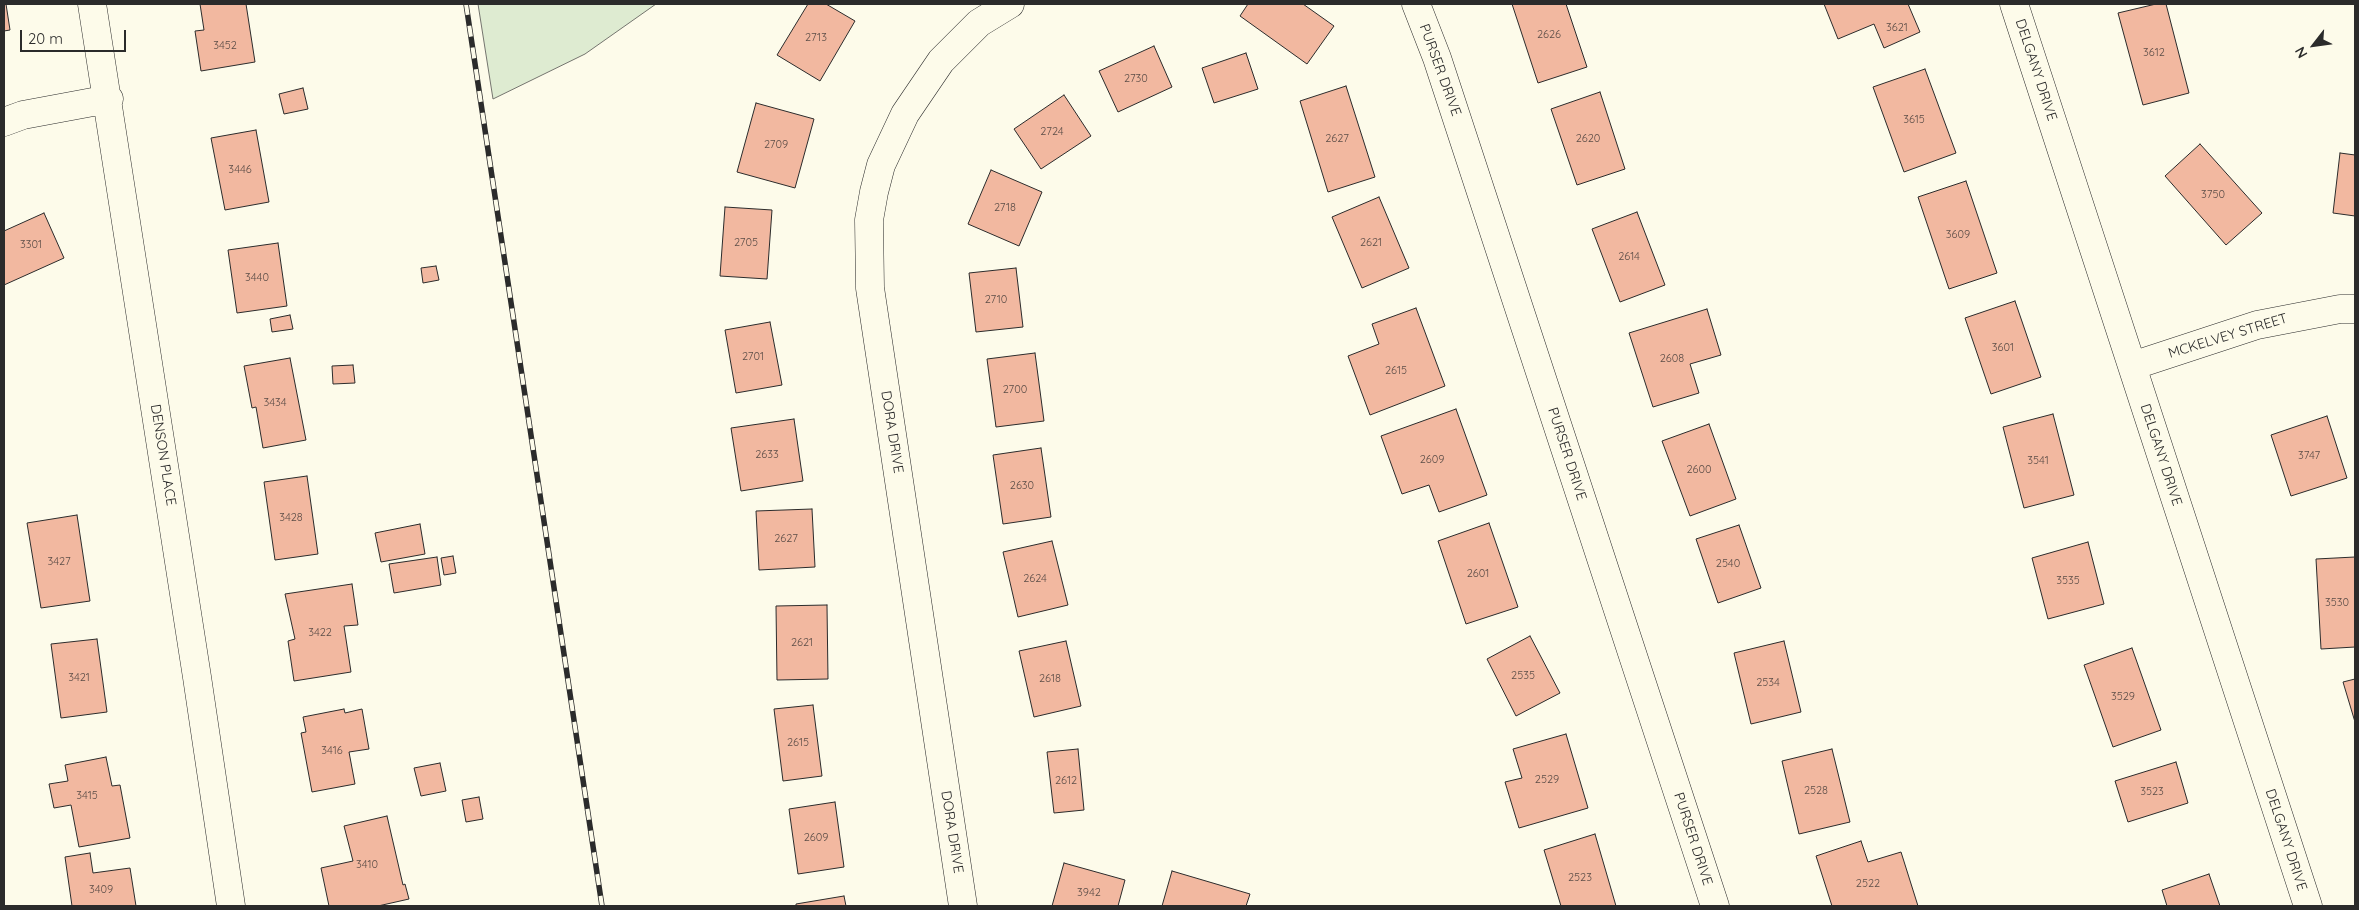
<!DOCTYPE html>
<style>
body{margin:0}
#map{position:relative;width:2359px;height:910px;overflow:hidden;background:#fdfbea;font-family:Quicksand,sans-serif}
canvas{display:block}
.frame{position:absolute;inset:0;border:5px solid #2b2b2b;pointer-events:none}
.north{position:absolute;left:2289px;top:20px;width:50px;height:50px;-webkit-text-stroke:4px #fdfbea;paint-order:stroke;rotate:240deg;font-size:14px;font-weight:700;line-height:20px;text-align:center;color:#2b2b2b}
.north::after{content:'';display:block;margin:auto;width:18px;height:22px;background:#2b2b2b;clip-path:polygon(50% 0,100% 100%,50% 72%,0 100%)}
.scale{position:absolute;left:20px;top:30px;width:106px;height:22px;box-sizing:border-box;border:2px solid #2b2b2b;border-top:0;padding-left:6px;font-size:15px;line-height:18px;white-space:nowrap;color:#2b2b2b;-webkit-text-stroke:4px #fdfbea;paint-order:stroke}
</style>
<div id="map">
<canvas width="2359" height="910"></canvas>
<div class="frame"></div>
<div class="north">N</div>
<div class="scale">20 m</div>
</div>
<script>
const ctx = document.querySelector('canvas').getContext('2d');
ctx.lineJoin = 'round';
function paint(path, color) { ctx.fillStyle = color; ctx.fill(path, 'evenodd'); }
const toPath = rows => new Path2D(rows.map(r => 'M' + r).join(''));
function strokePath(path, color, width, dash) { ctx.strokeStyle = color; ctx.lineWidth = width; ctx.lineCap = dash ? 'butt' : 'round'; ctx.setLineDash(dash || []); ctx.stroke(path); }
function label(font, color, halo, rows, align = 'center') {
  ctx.font = font + ' Quicksand,sans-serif'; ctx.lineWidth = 4; ctx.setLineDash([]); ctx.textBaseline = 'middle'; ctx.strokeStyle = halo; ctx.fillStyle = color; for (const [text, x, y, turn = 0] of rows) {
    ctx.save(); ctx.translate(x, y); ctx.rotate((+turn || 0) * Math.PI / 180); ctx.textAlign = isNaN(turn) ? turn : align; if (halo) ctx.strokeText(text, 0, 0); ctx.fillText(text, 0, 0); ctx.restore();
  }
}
const green = toPath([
 [478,4,656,4,585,54,493,99,478,4]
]);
paint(green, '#deebd1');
strokePath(green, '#74746e', 1);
const building = toPath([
 [4,4,6,4,10,30,4,31,4,4],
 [200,4,246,4,255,62,201,71,195,31,204,30,200,4],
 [808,4,826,4,855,21,820,81,777,55,808,4],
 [1248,4,1303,4,1334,26,1307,64,1240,16,1248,4],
 [1512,4,1566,4,1587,67,1538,83,1512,4],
 [1824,4,1908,4,1920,32,1884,48,1874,24,1838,39,1824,4],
 [2156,4,2166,4,2189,93,2143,105,2118,13,2156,4],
 [1154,46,1172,87,1118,112,1099,71,1154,46],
 [1246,53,1258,89,1214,103,1202,68,1246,53],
 [1925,69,1956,153,1904,172,1873,87,1925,69],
 [1346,86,1375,177,1328,192,1300,101,1346,86],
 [303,88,308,109,284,114,279,94,303,88],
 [1600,92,1625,169,1577,185,1551,109,1600,92],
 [1064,95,1091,136,1041,169,1014,129,1064,95],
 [756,103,814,119,795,188,737,172,756,103],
 [256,130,269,202,225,210,211,138,256,130],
 [2200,144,2262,213,2226,245,2165,176,2200,144],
 [2340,153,2355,155,2355,216,2333,213,2340,153],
 [991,170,1042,192,1019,246,968,224,991,170],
 [1966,181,1997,273,1949,289,1918,197,1966,181],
 [1379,197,1409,268,1362,288,1332,217,1379,197],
 [725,207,772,210,767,279,720,276,725,207],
 [1637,212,1665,285,1620,302,1592,229,1637,212],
 [44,213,64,258,4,285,4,231,44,213],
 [278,243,287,306,237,313,228,250,278,243],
 [436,266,439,280,423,283,421,268,436,266],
 [1016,268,1023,327,976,332,969,273,1016,268],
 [2015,301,2041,377,1991,394,1965,318,2015,301],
 [1416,308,1445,386,1370,415,1348,356,1379,344,1372,324,1416,308],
 [1707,309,1721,355,1690,364,1699,393,1653,407,1629,333,1707,309],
 [290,315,293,329,272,332,270,319,290,315],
 [770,322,782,385,736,393,725,330,770,322],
 [1035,353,1044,421,996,427,987,359,1035,353],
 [290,358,306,440,263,448,256,407,252,408,244,366,290,358],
 [353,365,355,383,333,384,332,366,353,365],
 [1456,409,1487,495,1439,512,1429,485,1402,494,1381,436,1456,409],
 [2053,414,2074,495,2024,508,2003,427,2053,414],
 [2327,416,2347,478,2291,496,2271,435,2327,416],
 [794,419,803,481,741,491,731,428,794,419],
 [1709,424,1736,499,1690,516,1662,441,1709,424],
 [1041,448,1051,517,1003,524,993,455,1041,448],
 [307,476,318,554,275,560,264,482,307,476],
 [812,509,815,567,759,570,756,511,812,509],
 [77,515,90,601,41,608,27,523,77,515],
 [1489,523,1518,607,1466,624,1438,541,1489,523],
 [420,524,425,554,381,562,375,533,420,524],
 [1739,525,1761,588,1718,603,1696,539,1739,525],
 [1052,541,1068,605,1018,617,1003,552,1052,541],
 [2088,542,2104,604,2048,619,2032,558,2088,542],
 [453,556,456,573,444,575,441,558,453,556],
 [437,557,441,585,394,593,389,564,437,557],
 [2355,557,2355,647,2321,649,2316,559,2355,557],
 [352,584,358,625,344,626,351,672,294,681,288,641,295,639,285,594,352,584],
 [827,605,828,679,777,680,776,606,827,605],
 [1530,636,1560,693,1516,716,1487,659,1530,636],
 [97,639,107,712,61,718,51,644,97,639],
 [1066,641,1081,706,1034,717,1019,651,1066,641],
 [1784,641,1801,712,1751,724,1734,653,1784,641],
 [2132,648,2161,730,2113,747,2084,665,2132,648],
 [2355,679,2355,722,2343,682,2355,679],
 [813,705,822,776,783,781,774,709,813,705],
 [344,709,345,713,362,709,369,749,349,752,355,784,312,792,301,733,306,732,303,717,344,709],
 [1566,734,1588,808,1519,828,1505,782,1522,778,1513,749,1566,734],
 [1078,749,1084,810,1054,813,1047,752,1078,749],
 [1832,749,1850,822,1799,834,1782,761,1832,749],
 [106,757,112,786,120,785,130,838,79,847,71,805,54,808,49,784,68,781,65,765,106,757],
 [2176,762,2188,803,2128,822,2115,781,2176,762],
 [440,763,446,791,421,796,414,768,440,763],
 [479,797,483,819,466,822,462,800,479,797],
 [835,802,844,867,798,874,789,809,835,802],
 [387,816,403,885,405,884,409,899,378,906,329,906,321,868,353,861,344,826,387,816],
 [1595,834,1616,906,1561,906,1544,850,1595,834],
 [1861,841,1868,862,1901,852,1918,906,1832,906,1816,856,1861,841],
 [90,853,93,873,130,868,136,906,72,906,65,857,90,853],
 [1064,863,1125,880,1118,906,1052,906,1064,863],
 [1172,871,1250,894,1246,906,1162,906,1172,871],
 [2209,874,2220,906,2167,906,2162,890,2209,874],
 [844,896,846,906,796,906,796,904,844,896]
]);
paint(building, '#f2b8a0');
strokePath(building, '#2b2b2b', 1);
const minor = toPath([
 [92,4,197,677,231,906],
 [1416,4,1437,58,1715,906],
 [2014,4,2308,906],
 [4,122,23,115,109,99],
 [2132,366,2257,325,2340,309,2355,309],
 [963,906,870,288,869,220,874,192,881,165,905,114,941,61,979,23,1010,4]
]);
strokePath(minor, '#2b2b2b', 29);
strokePath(minor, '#fdfbea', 28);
const rail = toPath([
 [466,4,602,906]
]);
strokePath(rail, '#2b2b2b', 5.5);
strokePath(rail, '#fdfbea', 4, [11]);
label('11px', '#5d4e48', null, [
 ["3621",1897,28],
 ["2626",1549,35],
 ["2713",816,38],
 ["3452",225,46],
 ["3612",2154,53],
 ["2730",1136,79],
 ["3615",1914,120],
 ["2724",1052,132],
 ["2627",1337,139],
 ["2620",1588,139],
 ["2709",776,145],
 ["3446",240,170],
 ["3750",2213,195],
 ["2718",1005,208],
 ["3609",1958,235],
 ["2705",746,243],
 ["2621",1371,243],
 ["3301",31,245],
 ["2614",1629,257],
 ["3440",257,278],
 ["2710",996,300],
 ["3601",2003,348],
 ["2701",753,357],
 ["2608",1672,359],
 ["2615",1396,371],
 ["2700",1015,390],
 ["3434",275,403],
 ["2633",767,455],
 ["3747",2309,456],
 ["2609",1432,460],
 ["3541",2038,461],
 ["2600",1699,470],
 ["2630",1022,486],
 ["3428",291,518],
 ["2627",786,539],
 ["3427",59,562],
 ["2540",1728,564],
 ["2601",1478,574],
 ["2624",1035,579],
 ["3535",2068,581],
 ["3530",2337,603],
 ["3422",320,633],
 ["2621",802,643],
 ["2535",1523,676],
 ["3421",79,678],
 ["2618",1050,679],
 ["2534",1768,683],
 ["3529",2123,697],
 ["2615",798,743],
 ["3416",332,751],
 ["2529",1547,780],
 ["2612",1066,781],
 ["2528",1816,791],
 ["3523",2152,792],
 ["3415",87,796],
 ["2609",816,838],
 ["3410",367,865],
 ["2523",1580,878],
 ["2522",1868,884],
 ["3409",101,890],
 ["3942",1089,893]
]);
label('14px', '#2b2b2b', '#fdfbea', [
 ["PURSER DRIVE",1440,70,70],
 ["DELGANY DRIVE",2036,70,72],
 ["MCKELVEY STREET",2228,336,-17],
 ["DORA DRIVE",892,432,81],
 ["PURSER DRIVE",1567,454,72],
 ["DENSON PLACE",163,455,81],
 ["DELGANY DRIVE",2161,455,72],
 ["DORA DRIVE",952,832,81],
 ["PURSER DRIVE",1693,839,72],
 ["DELGANY DRIVE",2286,840,72]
]);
</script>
